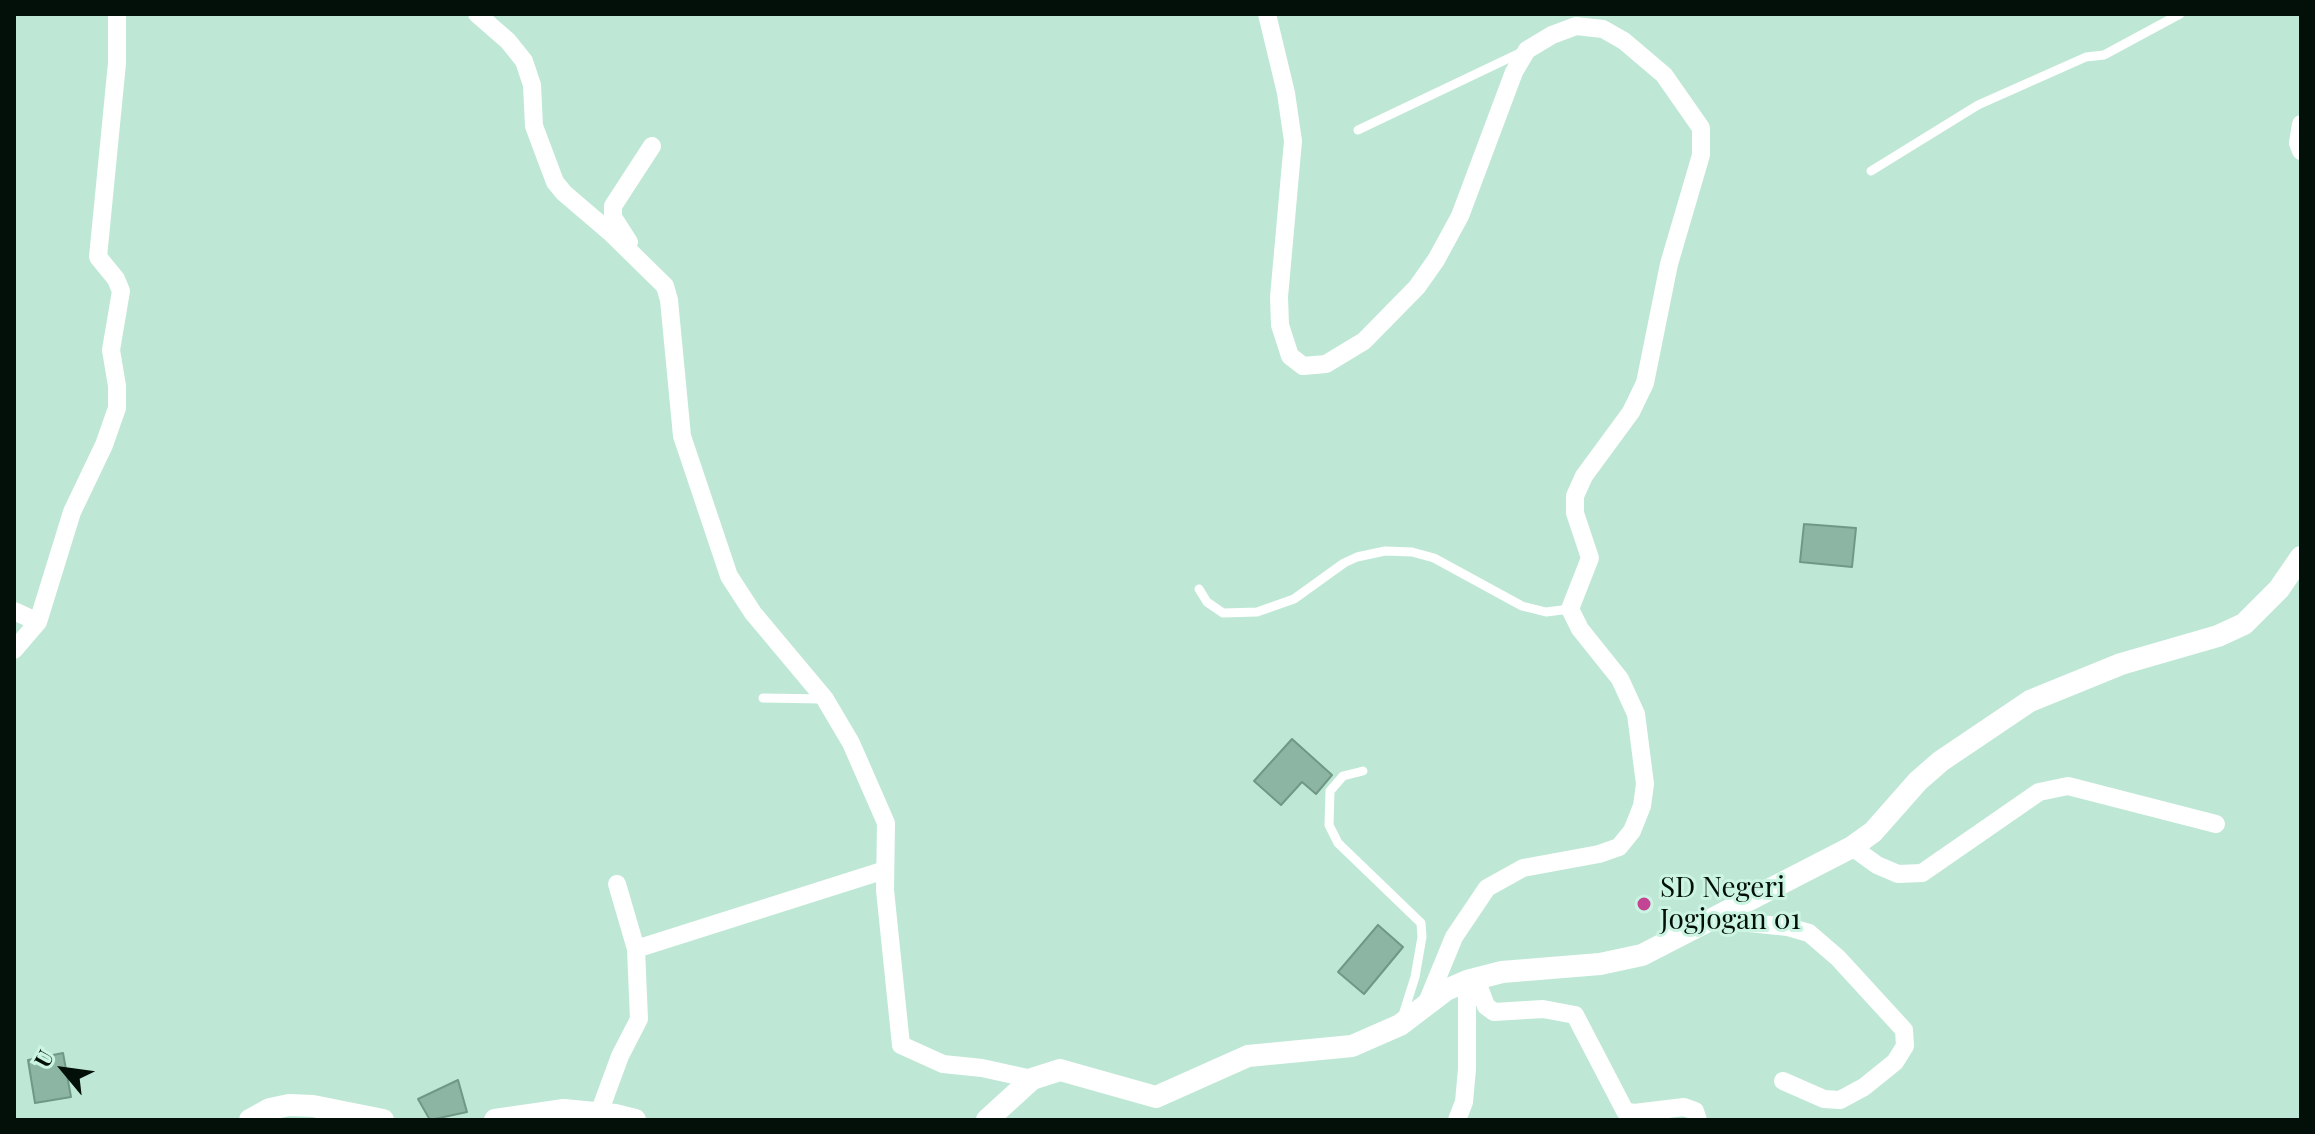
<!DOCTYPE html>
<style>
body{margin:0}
#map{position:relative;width:2315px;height:1134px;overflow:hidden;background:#bee8d5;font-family:"Playfair Display",serif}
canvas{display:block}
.frame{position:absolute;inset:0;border:16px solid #03100a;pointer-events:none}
.north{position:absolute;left:24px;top:1030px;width:80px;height:80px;-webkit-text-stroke:6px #cbf5e2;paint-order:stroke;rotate:299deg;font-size:22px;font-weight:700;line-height:32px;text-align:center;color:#03100a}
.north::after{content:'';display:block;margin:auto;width:28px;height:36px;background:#03100a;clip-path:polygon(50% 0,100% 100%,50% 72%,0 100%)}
</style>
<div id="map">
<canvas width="2315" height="1134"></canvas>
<div class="frame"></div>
<div class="north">U</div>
</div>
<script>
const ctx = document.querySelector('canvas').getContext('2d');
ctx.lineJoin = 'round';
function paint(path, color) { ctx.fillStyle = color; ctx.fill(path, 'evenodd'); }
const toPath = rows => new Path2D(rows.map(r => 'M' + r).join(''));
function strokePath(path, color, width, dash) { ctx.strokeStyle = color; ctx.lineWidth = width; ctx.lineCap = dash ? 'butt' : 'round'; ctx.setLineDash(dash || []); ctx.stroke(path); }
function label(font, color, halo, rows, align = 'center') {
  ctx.font = font + ' "Playfair Display",serif'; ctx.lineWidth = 6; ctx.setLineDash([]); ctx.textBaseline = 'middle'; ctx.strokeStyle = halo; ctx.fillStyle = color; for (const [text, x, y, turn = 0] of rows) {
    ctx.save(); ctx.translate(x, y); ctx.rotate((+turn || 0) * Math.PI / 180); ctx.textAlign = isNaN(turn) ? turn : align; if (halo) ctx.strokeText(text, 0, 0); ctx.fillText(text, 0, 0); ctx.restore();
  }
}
const building = toPath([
 [1804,524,1856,528,1852,567,1800,562,1804,524],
 [1292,739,1332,775,1316,794,1302,782,1281,805,1254,781,1292,739],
 [1378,925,1403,947,1364,994,1338,972,1378,925],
 [63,1053,71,1097,35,1103,28,1060,63,1053],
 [458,1080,467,1112,430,1120,418,1099,458,1080]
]);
paint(building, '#8cb5a3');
strokePath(building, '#709886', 2);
strokePath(toPath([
 [1358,130,1524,51],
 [1871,171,1978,105,2086,57,2104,55,2180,14],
 [1199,589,1207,602,1223,613,1257,612,1294,599,1344,563,1357,557,1385,551,1412,552,1434,558,1522,606,1546,612,1570,609],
 [763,698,823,699],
 [1363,771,1343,776,1330,791,1329,825,1338,843,1421,923,1422,937,1415,977,1402,1018]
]), '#fff', 9);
strokePath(toPath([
 [477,14,508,41,524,61,532,85,534,126,555,182,564,193,612,234,665,286,669,300,682,436,729,576,753,613,825,699,851,743,886,823,885,890,901,1045,943,1064,982,1068,1032,1079],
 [1267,14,1286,93,1293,141,1279,297,1280,325,1290,356,1303,366,1326,364,1364,341,1417,287,1436,260,1460,216,1514,72,1527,50,1552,35,1576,26,1603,29,1624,41,1664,75,1701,128,1701,155,1669,264,1645,383,1631,412,1584,476,1575,496,1575,513,1590,558,1570,609,1580,629,1620,679,1636,714,1645,784,1642,806,1632,831,1619,847,1599,854,1523,868,1487,888,1454,937,1426,1005],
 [2301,124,2298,143,2301,151],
 [629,242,613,217,613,206,652,146],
 [14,611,38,622,72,512,104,445,117,408,117,386,111,350,121,291,116,279,98,257,117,63,117,14],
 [14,650,38,622],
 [1852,847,1877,865,1898,874,1922,873,2039,792,2068,786,2216,824],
 [1710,919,1788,927,1809,933,1838,958,1904,1030,1905,1046,1895,1062,1864,1087,1840,1100,1824,1099,1783,1081],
 [636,949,885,870],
 [1476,979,1486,1006,1494,1012,1543,1009,1575,1015,1625,1111,1634,1113,1684,1107,1695,1111,1698,1120],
 [599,1113,620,1056,639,1019,636,949,617,884],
 [1457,1120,1464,1102,1467,1069,1467,981]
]), '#fff', 18);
strokePath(toPath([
 [250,1120,270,1109,289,1105,313,1106,383,1120],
 [495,1120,564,1110,615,1115,635,1120],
 [987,1120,1032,1079,1060,1070,1156,1097,1248,1056,1352,1046,1400,1025,1446,990,1467,981,1502,972,1600,964,1642,955,1852,847,1873,832,1918,781,1941,761,2030,701,2121,664,2218,636,2244,624,2279,589,2301,557]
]), '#fff', 22);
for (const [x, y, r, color] of [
 [1644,904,8,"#c24492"]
]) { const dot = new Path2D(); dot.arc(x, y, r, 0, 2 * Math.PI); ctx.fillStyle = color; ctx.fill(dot); strokePath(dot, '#cbf5e2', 3); }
label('28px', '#03100a', '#cbf5e2', [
 ["SD Negeri",1660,888],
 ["Jogjogan 01",1660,920]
], 'left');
</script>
